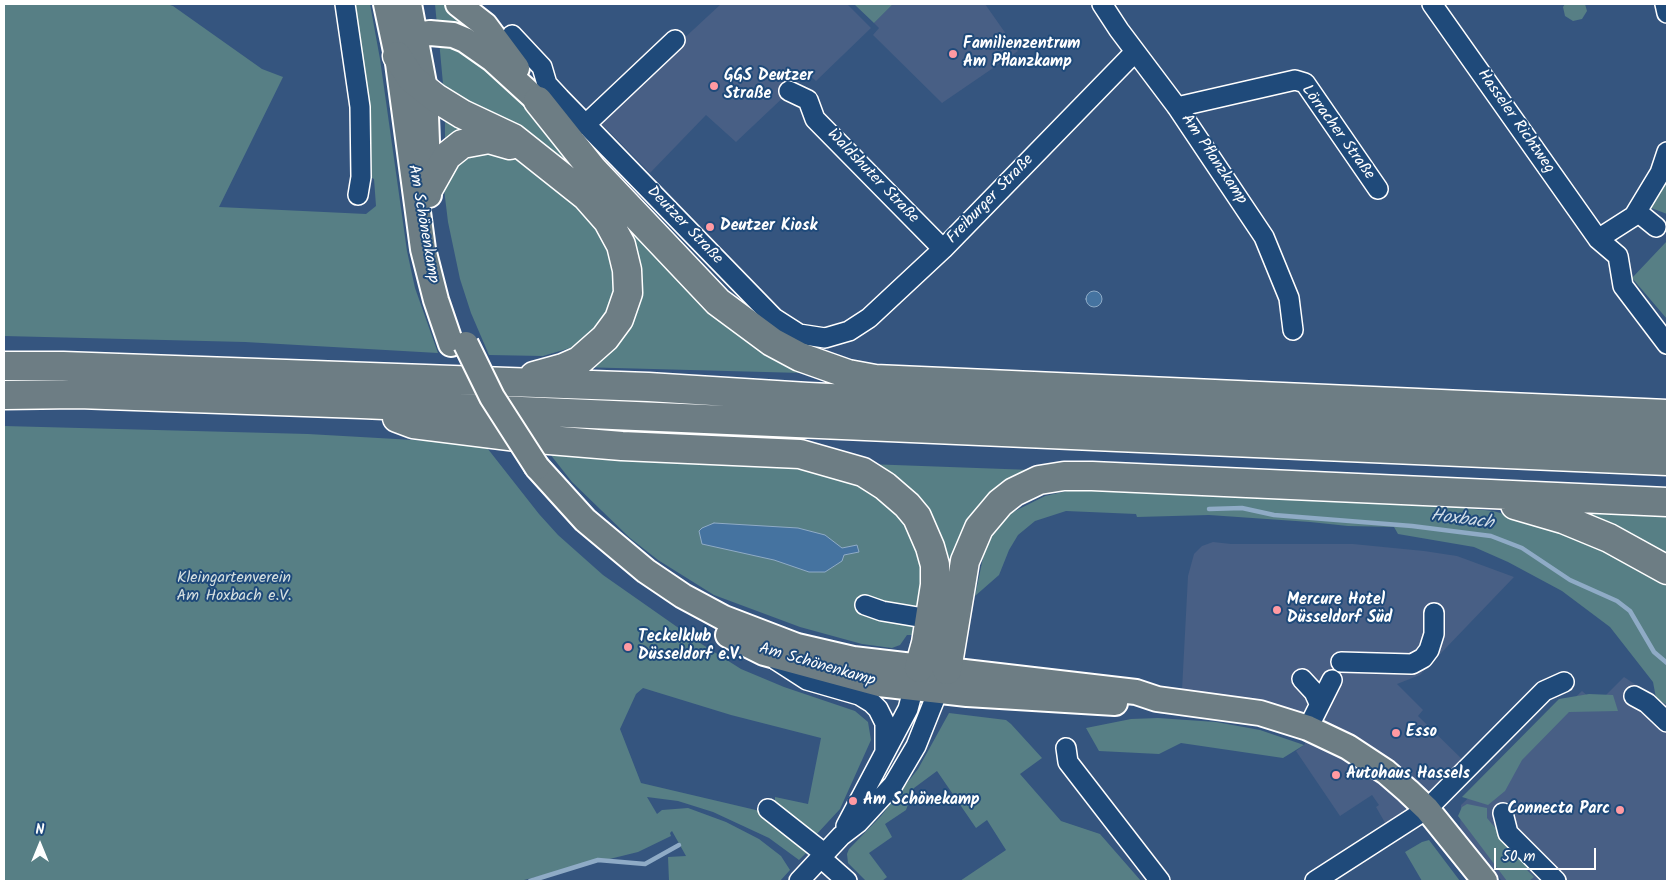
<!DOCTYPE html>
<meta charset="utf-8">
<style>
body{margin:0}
#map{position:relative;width:1671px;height:885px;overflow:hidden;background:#35557f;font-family:Kalam,sans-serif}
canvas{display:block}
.frame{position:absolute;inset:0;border:5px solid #fff;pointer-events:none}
.north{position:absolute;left:15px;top:820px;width:50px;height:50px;-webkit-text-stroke:4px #1f4a7a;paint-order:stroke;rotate:0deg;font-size:14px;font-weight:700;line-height:20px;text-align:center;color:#fff}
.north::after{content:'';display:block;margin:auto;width:18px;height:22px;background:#fff;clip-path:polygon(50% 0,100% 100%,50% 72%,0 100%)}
.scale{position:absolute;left:1494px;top:848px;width:102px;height:22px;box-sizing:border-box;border:2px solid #fff;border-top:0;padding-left:6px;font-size:15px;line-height:18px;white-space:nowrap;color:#fff;-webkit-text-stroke:4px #1f4a7a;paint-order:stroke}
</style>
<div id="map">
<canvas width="1671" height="885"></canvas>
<div class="frame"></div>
<div class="north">N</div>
<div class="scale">50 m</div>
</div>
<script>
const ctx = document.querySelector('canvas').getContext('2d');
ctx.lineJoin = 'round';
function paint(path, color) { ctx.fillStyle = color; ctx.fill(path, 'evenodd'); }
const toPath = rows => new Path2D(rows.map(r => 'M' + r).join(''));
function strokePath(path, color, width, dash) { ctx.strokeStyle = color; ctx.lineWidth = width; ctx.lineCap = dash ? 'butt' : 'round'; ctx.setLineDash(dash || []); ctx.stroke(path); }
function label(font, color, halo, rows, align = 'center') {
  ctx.font = font + ' Kalam,sans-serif'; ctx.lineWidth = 4; ctx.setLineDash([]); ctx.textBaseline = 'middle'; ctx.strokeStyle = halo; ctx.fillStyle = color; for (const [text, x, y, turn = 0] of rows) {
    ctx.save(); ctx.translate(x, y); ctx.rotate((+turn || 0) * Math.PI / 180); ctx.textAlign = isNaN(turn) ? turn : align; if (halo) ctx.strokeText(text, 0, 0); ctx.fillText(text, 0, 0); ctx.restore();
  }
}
paint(toPath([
 [721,4,847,4,871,28,816,81,808,74,736,142,706,115,650,173,597,119],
 [893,4,985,4,1018,51,942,103,873,35,879,28,874,23],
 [1213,542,1231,544,1353,544,1424,551,1457,556,1514,577,1420,675,1397,684,1423,710,1418,716,1467,764,1429,794,1380,754,1182,690,1188,576,1194,554,1202,546],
 [1624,677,1667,705,1667,881,1502,881,1460,829,1461,805,1582,691,1597,704],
 [1307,739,1351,759,1405,801,1406,815,1388,828,1376,807,1379,805,1372,795,1340,816,1296,751,1304,745]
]), '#485f85');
paint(toPath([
 [4,4,167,4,173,6,262,69,283,77,219,207,366,214,376,206,374,179,368,176,351,4,370,4,380,59,407,251,415,288,438,353,245,342,4,336],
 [435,4,444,4,457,12,486,39,437,25],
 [854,4,893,4,874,23],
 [1565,4,1585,4,1587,11,1582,19,1573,21,1565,16,1563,7],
 [439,40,472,53,802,367,802,373,578,367,604,349,625,237,444,95],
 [445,112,477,129,445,147],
 [479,152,517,153,591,211,622,278,606,321,577,346,543,356,489,355,471,313,460,279,448,222,444,189,454,167,468,155],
 [1667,160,1667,214,1646,206],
 [1667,241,1667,319,1632,278],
 [4,426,308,434,484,444,539,514,558,535,603,575,700,643,741,669,784,687,855,711,868,722,871,740,840,809,815,836,775,809,775,797,808,804,821,738,731,715,643,688,636,694,620,729,641,783,760,811,810,849,799,860,769,838,713,812,678,801,647,797,657,814,662,810,688,808,726,822,759,839,781,856,790,870,780,881,669,881,668,857,686,856,672,831,670,833,671,836,638,852,520,881,4,881],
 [546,449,770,461,857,481,901,516,916,541,922,571,923,586,915,635,907,635,900,645,892,648,862,644,800,627,714,595,658,560,630,538,572,482],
 [867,464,1032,470,1025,477,953,592,945,572],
 [1091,490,1456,507,1493,511,1556,528,1667,581,1667,705,1656,698,1653,682,1610,627,1562,591,1508,562,1474,547,1398,534,1394,527,1348,526,1310,522,1209,515,1137,517,1136,514,1066,511,1035,521,1018,535,1009,550,999,575,975,596,984,553,994,531,1007,515,1045,496,1067,491],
 [1559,509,1667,513,1667,560],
 [1589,694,1613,695,1618,711,1569,712,1522,760,1505,791,1488,805,1462,797,1559,699],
 [949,713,1006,720,1011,724,1042,758,1020,774,1061,821,1100,834,1141,881,960,881,1006,850,987,820,976,828,937,771,914,788,906,810,885,824,892,837,869,853,887,877,882,881,866,881,848,863,847,854,849,849,881,816,918,769],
 [1158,718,1216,722,1260,730,1304,745,1283,758,1181,743,1159,754,1099,751,1086,728,1131,719],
 [1467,804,1487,808,1487,818,1492,824,1531,866,1527,870,1534,877,1529,881,1507,881,1458,816,1462,807],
 [1429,840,1460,881,1422,881,1405,852,1422,842]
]), '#577f85');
const water = toPath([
 '1086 299a8 8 0 1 1 16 0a8 8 0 1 1-16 0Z',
 [714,523,798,528,825,535,842,548,857,545,859,552,844,555,842,561,825,572,809,572,774,560,702,544,699,531,702,528,714,523]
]);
paint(water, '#4573a0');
strokePath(water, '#8fabc6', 1);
strokePath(toPath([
 [1209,509,1242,508,1274,515,1412,526,1491,536,1522,548,1570,580,1617,601,1630,611,1654,652,1667,663],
 [530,881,598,860,645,864,679,845]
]), '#8fabc6', 4.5);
const minor = toPath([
 [345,4,360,107,361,177,358,195],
 [1102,4,1119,30,1177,107,1264,237,1289,298,1293,330],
 [1432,4,1598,239,1618,256,1623,286,1667,344],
 [1665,4,1667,13],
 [512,35,542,67,547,84,560,98,774,318,799,334,825,338,849,331,869,318,943,249,1135,52],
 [789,91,808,100,815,119,943,249],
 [1177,107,1295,80,1305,83,1378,189],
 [585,125,675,40],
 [1634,216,1640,214,1656,227],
 [1598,239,1634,216,1660,173,1667,152],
 [865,605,882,611,930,619],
 [776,660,807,680,859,695,872,703,878,709,885,723,885,750],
 [1341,662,1412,664,1423,658,1429,650,1434,634,1434,613],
 [1302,679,1314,692,1319,703],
 [1634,696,1647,703,1667,722],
 [1308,728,1332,680],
 [1066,748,1068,762,1160,881],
 [768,809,825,854],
 [1503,813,1508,833,1556,881],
 [846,826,908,709,917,675],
 [821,858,847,881],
 [799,881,841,836,858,823,893,785,916,746,938,691],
 [1315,881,1427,809,1544,691,1564,682]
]);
const major = toPath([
 [386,4,397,56,423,249,436,300,451,344],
 [409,4,425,89,429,195],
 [458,4,485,25,517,68],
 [404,43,416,35,430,33,453,35,465,40,492,59,538,101],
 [537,467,585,520,646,571,683,596,724,618,797,646,853,659,1136,692,1157,699,1260,713,1308,728,1348,747,1386,772,1408,791,1427,809,1485,881],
 [728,635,764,653,879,684,967,694,1115,703]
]);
const highway = toPath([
 [397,56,411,78,436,98,462,114,513,138,586,196,608,221,621,245,627,270,628,293,619,319,605,338,579,361,563,368,534,376],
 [538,101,593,170,718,302,772,342,800,357,848,374,875,379,1667,414],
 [429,188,447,156,462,144,489,139,510,145],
 [4,366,63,366,648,387,808,397,1667,437],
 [4,395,78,394,361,404,1667,461],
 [397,418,413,424,525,438,622,446,800,454,863,472,885,486,907,505,917,517,930,547,935,565,935,585,926,643,919,668],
 [1515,505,1563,519,1609,538,1667,570],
 [947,670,965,561,979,528,1000,503,1014,492,1039,480,1064,476,1092,476,1667,502]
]);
strokePath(minor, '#fff', 22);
strokePath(major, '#fff', 28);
strokePath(highway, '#fff', 31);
strokePath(minor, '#1f4a7a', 19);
strokePath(major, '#6d7d84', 24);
strokePath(highway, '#6d7d84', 28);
const majorBridge = toPath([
 [466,344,492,397,537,467]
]);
strokePath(majorBridge, '#fff', 28, []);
strokePath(majorBridge, '#6d7d84', 24);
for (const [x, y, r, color] of [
 [953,54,5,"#ff9aa2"],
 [714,86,5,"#ff9aa2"],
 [710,227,5,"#ff9aa2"],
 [1277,610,5,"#ff9aa2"],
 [628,647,5,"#ff9aa2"],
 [1396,733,5,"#ff9aa2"],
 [1336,775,5,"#ff9aa2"],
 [853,801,5,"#ff9aa2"],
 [1620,810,5,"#ff9aa2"]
]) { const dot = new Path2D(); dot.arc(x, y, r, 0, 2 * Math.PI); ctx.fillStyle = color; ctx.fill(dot); strokePath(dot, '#1f4a7a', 2); }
label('bold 16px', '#fff', '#1f4a7a', [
 ["Familienzentrum",963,45],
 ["Am Pflanzkamp",963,63],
 ["GGS Deutzer",724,77],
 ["Straße",724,95],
 ["Deutzer Kiosk",720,227],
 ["Mercure Hotel",1287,601],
 ["Düsseldorf Süd",1287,619],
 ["Teckelklub",638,638],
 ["Düsseldorf e.V.",638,656],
 ["Esso",1406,733],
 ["Autohaus Hassels",1346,775],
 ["Am Schönekamp",863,801],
 ["Connecta Parc",1610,810,"right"]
], 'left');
label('16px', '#fff', '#1f4a7a', [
 ["Hasseler Richtweg",1515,122,55],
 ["Lörracher Straße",1337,133,54],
 ["Am Pflanzkamp",1213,160,56],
 ["Waldshuter Straße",872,177,46],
 ["Freiburger Straße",991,200,-46],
 ["Am Schönenkamp",422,224,80],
 ["Deutzer Straße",684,226,46],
 ["Am Schönenkamp",817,666,16]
]);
label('16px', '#d5dfe0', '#1f4a7a', [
 ["Kleingartenverein",234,579],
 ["Am Hoxbach e.V.",234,597]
]);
label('italic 18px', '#d0dce7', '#1f4a7a', [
 ["Hoxbach",1462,521,7]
]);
</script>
